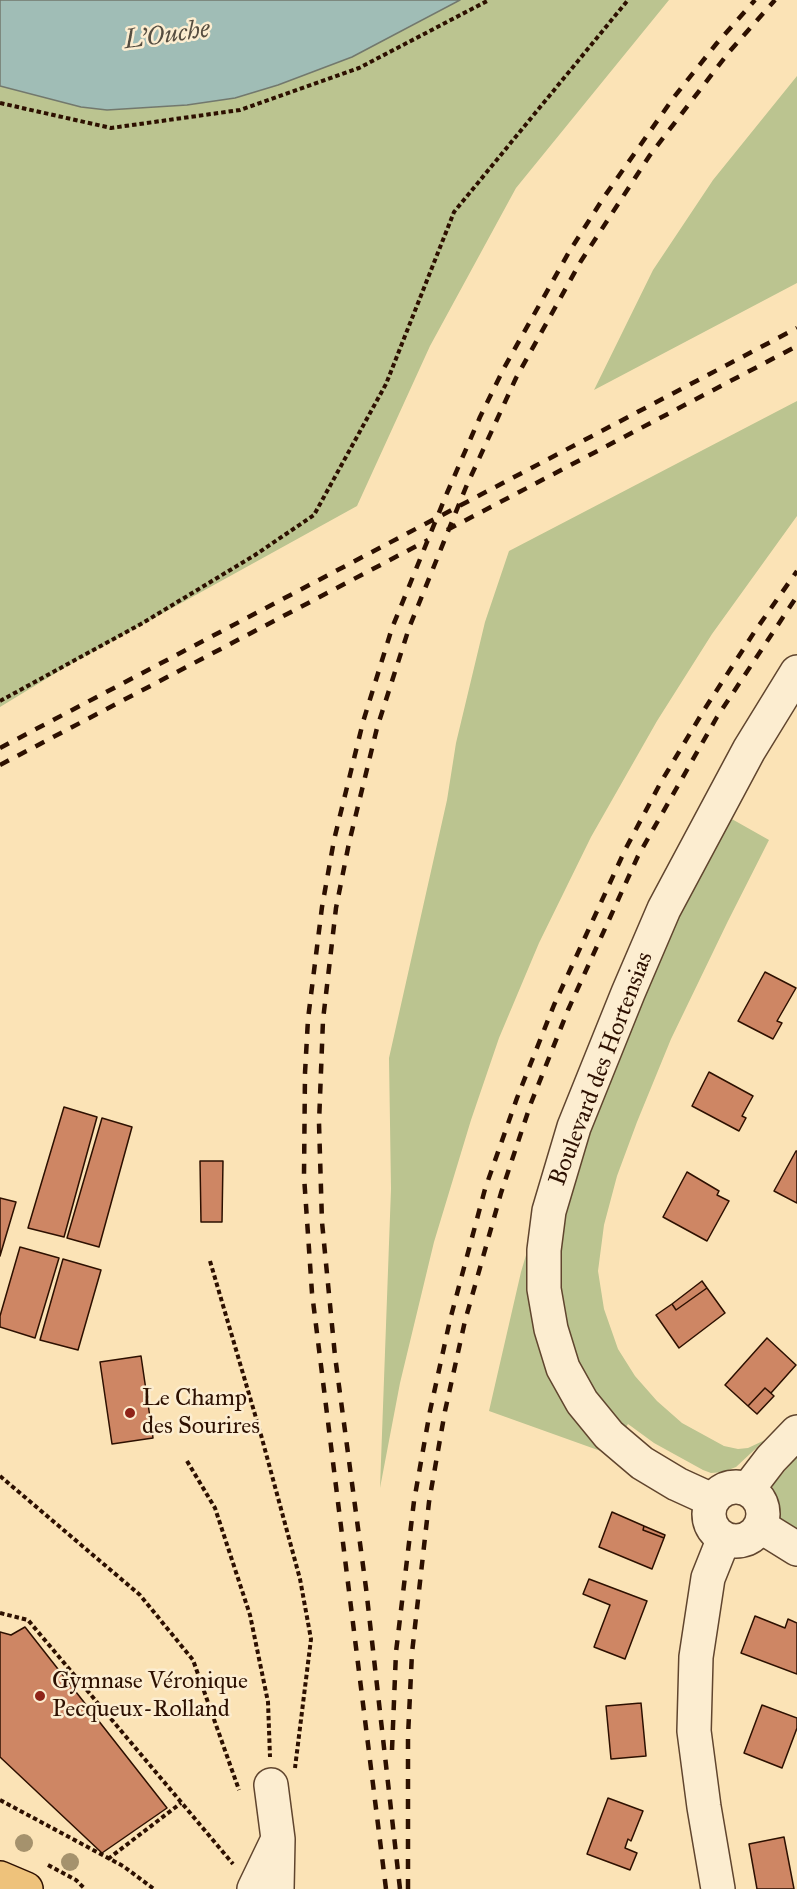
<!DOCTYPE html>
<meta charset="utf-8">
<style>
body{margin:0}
canvas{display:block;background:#fbe3b6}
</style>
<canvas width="797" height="1889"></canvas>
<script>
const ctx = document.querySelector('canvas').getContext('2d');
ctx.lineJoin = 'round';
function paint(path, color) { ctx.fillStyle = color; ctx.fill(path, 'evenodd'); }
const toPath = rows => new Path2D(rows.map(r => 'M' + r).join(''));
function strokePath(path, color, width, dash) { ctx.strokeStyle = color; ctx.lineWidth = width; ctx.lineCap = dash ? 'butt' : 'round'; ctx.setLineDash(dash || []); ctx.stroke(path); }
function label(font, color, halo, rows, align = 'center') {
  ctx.font = font + ' "IM FELL Great Primer",serif'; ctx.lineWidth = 5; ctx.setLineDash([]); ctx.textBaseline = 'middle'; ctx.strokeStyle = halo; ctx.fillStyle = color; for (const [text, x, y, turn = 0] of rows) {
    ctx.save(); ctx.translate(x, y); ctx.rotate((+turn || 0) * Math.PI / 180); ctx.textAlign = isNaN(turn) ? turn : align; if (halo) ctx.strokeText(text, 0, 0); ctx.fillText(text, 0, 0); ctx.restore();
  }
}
paint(toPath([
 [460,0,669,0,516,188,430,346,357,506,69,665,0,707,0,86,81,107,107,110,187,105,235,98,406,29],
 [797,76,797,283,594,390,653,270,713,180],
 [797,401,797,516,712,634,657,721,591,837,539,943,499,1038,471,1120,434,1242,400,1383,380,1488,391,1189,389,1058,447,800,456,743,485,622,509,551],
 [707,805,769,840,728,921,671,1039,637,1122,617,1176,604,1225,598,1271,604,1309,618,1349,635,1376,657,1401,682,1423,724,1446,738,1449,748,1448,765,1440,736,1467,723,1472,711,1473,703,1470,654,1443,628,1424,609,1454,489,1411,521,1272,558,1147],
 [797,1456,797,1532,781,1521,772,1506,771,1493,773,1485]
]), '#bbc490');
const water = toPath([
 [0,0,460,0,352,57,278,85,235,98,187,105,107,110,81,107,0,86,0,0]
]);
paint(water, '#a0bdb6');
strokePath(water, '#72786d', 1.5);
const building = toPath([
 [765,972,796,988,777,1021,782,1023,773,1039,738,1021,765,972],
 [709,1072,753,1096,742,1116,746,1118,739,1131,692,1106,709,1072],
 [64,1107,97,1117,64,1237,28,1228,64,1107],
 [102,1118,132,1127,99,1247,67,1238,102,1118],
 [796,1151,797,1151,797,1203,774,1191,796,1151],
 [200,1161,223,1161,222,1222,201,1222,200,1161],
 [687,1172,719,1191,717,1195,729,1201,707,1241,663,1217,687,1172],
 [0,1198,16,1202,0,1256,0,1198],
 [20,1247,59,1258,35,1338,0,1327,0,1316,20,1247],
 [63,1259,101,1270,78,1350,40,1340,63,1259],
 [702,1281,707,1288,676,1310,672,1304,702,1281],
 [707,1288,725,1313,679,1348,656,1315,672,1304,676,1310,707,1288],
 [767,1338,796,1365,771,1393,765,1388,748,1406,725,1385,767,1338],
 [141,1356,153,1438,112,1444,100,1362,141,1356],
 [765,1388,774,1396,757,1414,748,1406,765,1388],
 [612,1512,644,1526,643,1530,664,1538,652,1569,599,1547,612,1512],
 [644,1526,665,1535,664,1538,643,1530,644,1526],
 [589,1579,647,1601,625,1659,594,1647,610,1605,583,1594,589,1579],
 [755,1616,785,1628,788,1619,797,1623,797,1674,741,1653,755,1616],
 [25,1627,167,1808,102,1853,0,1757,0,1632,11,1635,25,1627],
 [641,1703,646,1756,611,1759,606,1706,641,1703],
 [762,1705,797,1718,797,1728,782,1768,744,1753,762,1705],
 [608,1798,643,1811,631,1841,628,1839,625,1848,637,1853,630,1870,587,1854,608,1798],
 [784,1837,794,1889,757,1889,749,1844,784,1837]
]);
paint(building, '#ce8664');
strokePath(building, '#2d1000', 1.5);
const minor = toPath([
 '709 1514a27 27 0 1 1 54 0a27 27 0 1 1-54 0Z',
 [748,1489,771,1459,797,1432],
 [712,1500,677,1484,642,1463,609,1435,582,1402,563,1368,551,1329,544,1289,544,1250,549,1211,574,1127,628,993,664,909,749,750,797,672],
 [760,1526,797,1549],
 [271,1785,278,1839],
 [254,1889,278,1839,277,1889],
 [718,1889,704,1807,694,1731,696,1657,708,1578,724,1538]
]);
const major = toPath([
 [0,1878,26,1889]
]);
strokePath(minor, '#60452e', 36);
strokePath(major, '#2d1000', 36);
strokePath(toPath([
 [0,103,111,128,240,110,359,68,489,0],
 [0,701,141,624,255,555,314,515,386,384,454,212,628,0],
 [210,1261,261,1435,300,1579,311,1639,295,1768],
 [187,1461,215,1508,250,1615,268,1702,270,1757],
 [0,1476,140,1595,193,1660,239,1790],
 [0,1613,28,1620,233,1864],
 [0,1800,123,1866,154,1889],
 [108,1859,181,1803],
 [48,1865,76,1880,85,1889]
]), '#2d1000', 4, [4.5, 3]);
strokePath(minor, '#fcedd0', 33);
strokePath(major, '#eec27b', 33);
strokePath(toPath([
 [447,530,797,346],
 [0,748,797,328],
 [0,765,428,540],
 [392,1750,396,1652,414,1501,430,1411,450,1320,485,1189,517,1098,554,1005,625,850,661,782,704,710,755,631,797,571],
 [386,1889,312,1293,304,1176,305,1073,308,1019,322,907,334,840,363,722,392,628,447,493,480,417,504,368,569,252,604,197,674,97,717,43,755,0],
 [400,1889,366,1588,335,1356,322,1222,319,1123,323,1020,336,908,349,843,377,728,409,628,466,487,516,378,581,261,650,155,729,52,775,0],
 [408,1889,408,1736,412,1653,429,1502,445,1411,465,1321,501,1193,531,1103,568,1010,638,856,717,717,797,596]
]), '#2d1000', 4.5, [10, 10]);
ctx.fillStyle = '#a5926d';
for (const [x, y] of [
 [24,1843],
 [70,1862]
]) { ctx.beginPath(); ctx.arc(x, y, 9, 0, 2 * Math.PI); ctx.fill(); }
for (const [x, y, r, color] of [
 [130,1413,6,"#8f2418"],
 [40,1696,6,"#8f2418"]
]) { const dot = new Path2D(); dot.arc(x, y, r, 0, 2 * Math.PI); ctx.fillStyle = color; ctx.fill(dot); strokePath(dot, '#fcedd0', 2); }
label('24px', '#2d1000', '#fcedd0', [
 ["Boulevard des Hortensias",602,1069,-69]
]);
label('24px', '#2d1000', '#fcedd0', [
 ["Le Champ",142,1399],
 ["des Sourires",142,1427],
 ["Gymnase Véronique",52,1682],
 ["Pecqueux-Rolland",52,1710]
], 'left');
label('italic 26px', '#554d40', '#fcedd0', [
 ["L'Ouche",167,36,-8]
]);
</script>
